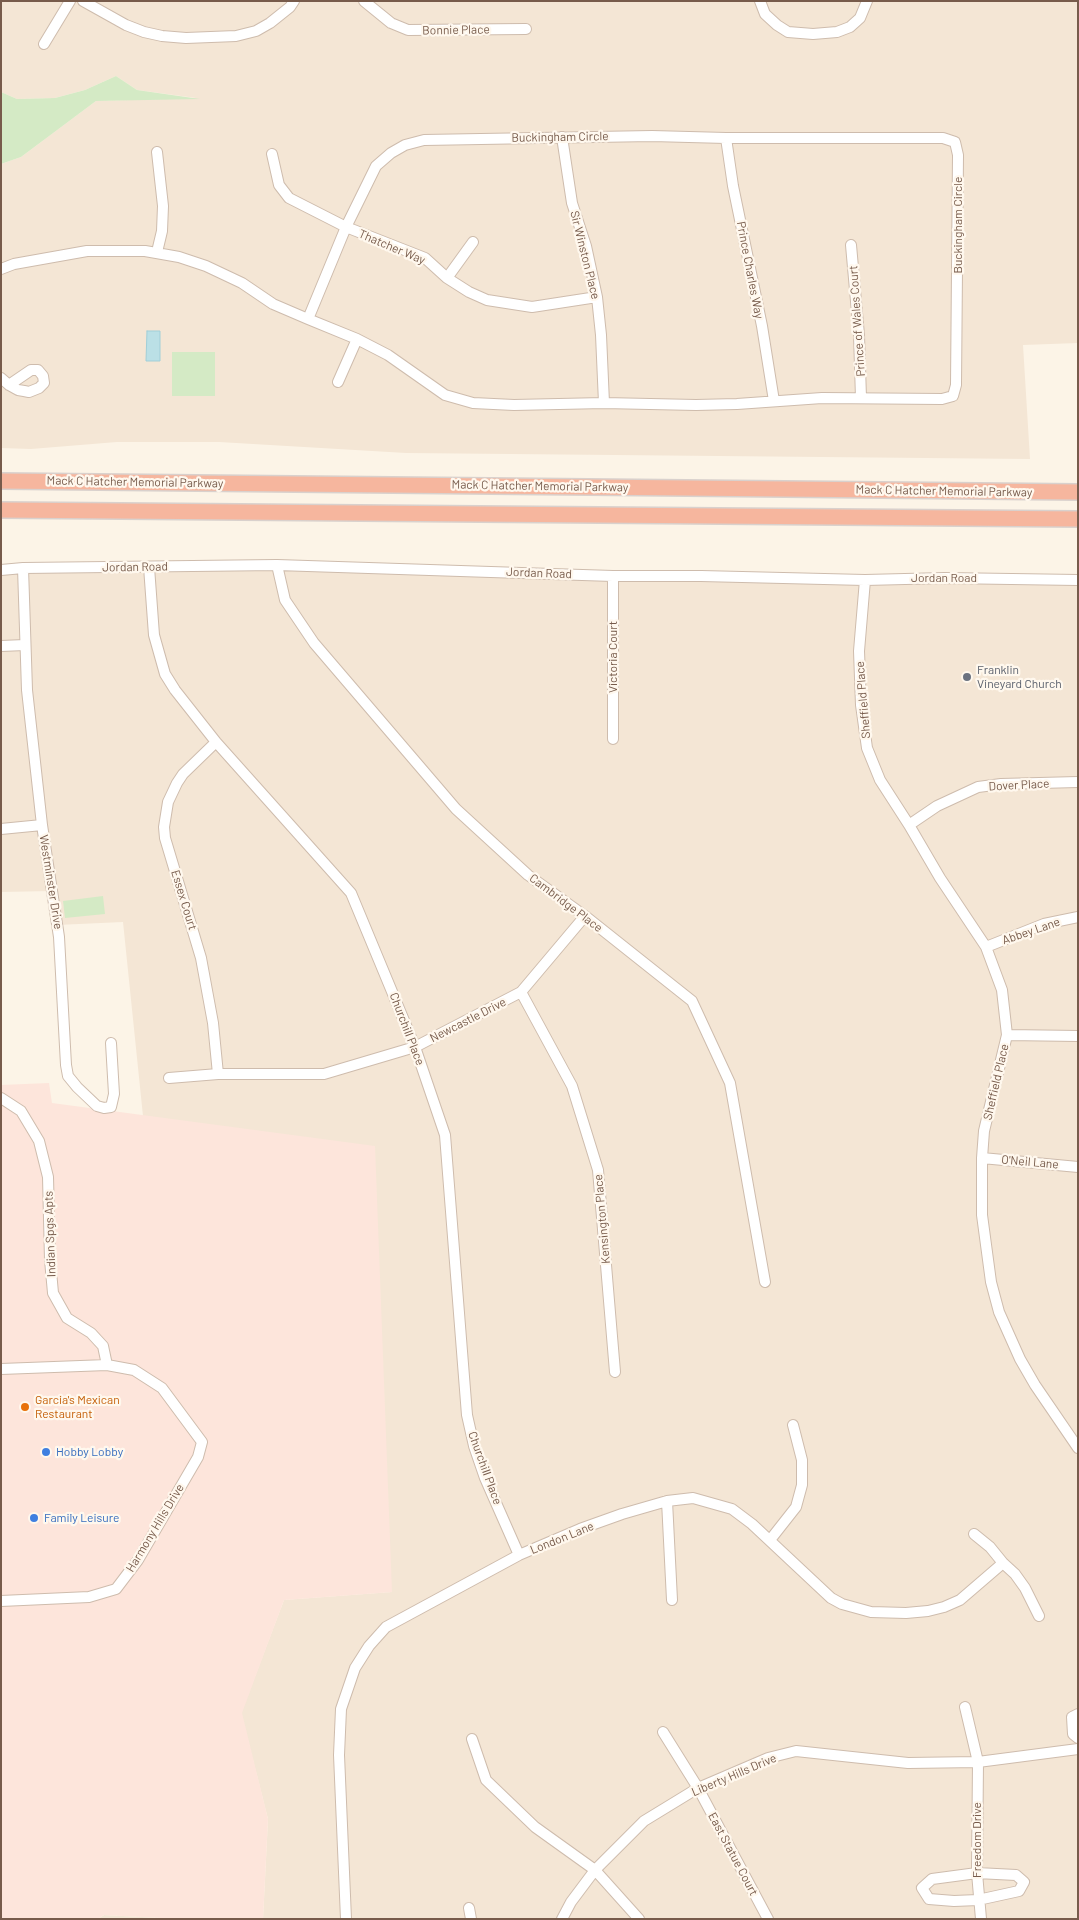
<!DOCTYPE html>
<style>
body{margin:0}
#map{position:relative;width:1079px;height:1920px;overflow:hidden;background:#fcf4e7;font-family:Barlow,sans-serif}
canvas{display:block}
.frame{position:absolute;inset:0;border:2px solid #775b4b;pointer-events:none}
</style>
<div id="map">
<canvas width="1079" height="1920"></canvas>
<div class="frame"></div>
</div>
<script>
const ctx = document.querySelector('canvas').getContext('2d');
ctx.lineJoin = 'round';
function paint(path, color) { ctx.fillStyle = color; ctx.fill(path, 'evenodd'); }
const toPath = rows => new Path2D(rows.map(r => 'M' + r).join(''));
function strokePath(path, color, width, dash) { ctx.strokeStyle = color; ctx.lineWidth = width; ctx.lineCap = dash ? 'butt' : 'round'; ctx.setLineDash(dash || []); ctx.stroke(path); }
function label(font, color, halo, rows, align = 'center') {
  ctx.font = font + ' Barlow,sans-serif'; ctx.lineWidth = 4.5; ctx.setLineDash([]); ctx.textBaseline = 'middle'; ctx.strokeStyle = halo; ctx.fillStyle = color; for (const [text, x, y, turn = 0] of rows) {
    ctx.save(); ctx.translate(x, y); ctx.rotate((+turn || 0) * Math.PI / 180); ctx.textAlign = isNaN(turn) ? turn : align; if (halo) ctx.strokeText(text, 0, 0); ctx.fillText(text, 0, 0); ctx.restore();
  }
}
paint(toPath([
 [1,1,1078,1,1078,343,1023,345,1030,459,406,453,219,442,117,442,31,449,1,448,1,164,21,157,96,101,196,98,137,90,116,76,85,90,55,98,17,99,1,92],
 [277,565,1078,580,1078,1919,263,1919,268,1819,241,1713,284,1600,392,1592,147,1155,123,922,57,925,52,891,1,892,1,570],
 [104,1915,180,1919,98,1919]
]), '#f4e6d5');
paint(toPath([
 [49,1083,52,1103,375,1146,392,1592,284,1600,242,1713,268,1819,263,1919,180,1919,104,1915,98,1919,1,1919,1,1085]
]), '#fde5db');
paint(toPath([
 [116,76,137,90,200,99,96,101,21,157,1,164,1,92,17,99,55,98,85,90],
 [172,352,215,352,215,396,172,396],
 [103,896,105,914,65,918,63,901]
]), '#d4eac5');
const water = toPath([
 [147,331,160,331,160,361,146,361,147,331]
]);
paint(water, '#bbe0e6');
strokePath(water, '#a1cfd8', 1);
const minor = toPath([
 [83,1,126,25,144,32,162,36,186,38,236,36,256,31,270,23,290,7,294,1],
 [364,1,391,23,408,30,526,29],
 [760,1,765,14,777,25,788,32,813,34,837,32,850,27,860,18,867,1],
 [44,44,70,1],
 [562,137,572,203,586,246,597,297,601,335,604,403],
 [726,138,733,186,762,326,774,401],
 [157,152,163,206,162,231,157,252],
 [272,154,279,185,289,198,346,227,425,258,447,278,469,292,487,300,532,307,597,297],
 [851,245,859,335,861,398],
 [1,269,14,264,87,251,145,251,179,257,206,266,242,283,273,304,308,319,357,339,388,355,445,395,473,403,514,405,604,403,696,405,737,404,822,398,942,399,953,396,956,385,958,155,955,142,943,138,726,138,652,136,424,140,405,145,391,153,376,166,346,227,308,319],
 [447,278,473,242],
 [1,378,9,385,18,390,24,391,29,392,39,388,44,383,43,376,38,370,31,370,9,385],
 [338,382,357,339],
 [277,565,285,600,314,643,456,809,528,875,585,916,692,1001,730,1083,765,1282],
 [149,567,154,635,165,674,175,690,216,742,351,893,415,1047,445,1135,467,1415,474,1446,485,1478,519,1555],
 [23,568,27,690,42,825,59,937,66,1065,68,1076,77,1087,97,1106,104,1108,111,1107,114,1094,111,1043],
 [1,570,23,568,277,565,613,576,701,576,865,580,945,578,1078,580],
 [865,580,859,651,861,705,867,748,880,780,909,825,940,878,986,947,1002,990,1007,1035,984,1131,982,1158,982,1215,991,1282,999,1312,1020,1359,1035,1385,1078,1448],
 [1,646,25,645],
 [613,739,613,576],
 [216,742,183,774,177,783,168,802,164,827,165,838,201,958,213,1023,218,1074],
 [909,825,937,806,978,787,1001,784,1078,782],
 [1,829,42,825],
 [986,947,1044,924,1078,917],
 [521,992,572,1086,598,1170,615,1372],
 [1007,1035,1078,1036],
 [169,1078,218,1074,324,1074,415,1047,521,992,585,916],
 [1,1098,21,1111,39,1141,48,1177,50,1260,53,1293,67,1318,91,1333,103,1346,107,1365],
 [982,1158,1078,1167],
 [1,1369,107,1365,134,1370,162,1388,202,1442,198,1457,138,1560,116,1589,89,1597,1,1601],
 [667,1501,672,1600],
 [974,1534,990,1547,1003,1563,1015,1574,1025,1588,1039,1616],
 [770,1540,796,1507,802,1485,802,1460,793,1425],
 [965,1707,978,1762,977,1873,981,1919],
 [1078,1714,1072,1717,1073,1734,1078,1738],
 [663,1732,698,1788,768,1919],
 [472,1739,486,1780,535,1827,595,1870,639,1919],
 [977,1873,1016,1875,1024,1882,1019,1891,978,1900,954,1901,929,1899,922,1888,932,1879,977,1873],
 [469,1908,471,1919],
 [346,1919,339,1755,341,1709,355,1668,369,1646,386,1627,519,1555,580,1529,622,1514,667,1501,693,1498,732,1509,752,1524,831,1598,842,1604,871,1612,906,1613,928,1611,944,1607,960,1600,1003,1563],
 [562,1919,571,1902,595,1870,644,1821,698,1788,768,1758,796,1751,908,1763,978,1762,1078,1749]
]);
const highway = toPath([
 [1,481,1078,492],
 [1,510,1078,519]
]);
strokePath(minor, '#cebcad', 12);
strokePath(highway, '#d9d1cd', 18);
strokePath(minor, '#fff', 10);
strokePath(highway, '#f6b69e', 15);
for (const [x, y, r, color] of [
 [967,677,5,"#6b7280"],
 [25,1407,5,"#e8710a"],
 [46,1452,5,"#3f7fe0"],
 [34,1518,5,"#3f7fe0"]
]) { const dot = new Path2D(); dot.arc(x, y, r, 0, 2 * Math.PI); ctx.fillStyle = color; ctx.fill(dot); strokePath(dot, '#fff8ee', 2); }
label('12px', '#775b4b', '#fff8ee', [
 ["Bonnie Place",456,30,-1],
 ["Buckingham Circle",560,137,-1],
 ["Buckingham Circle",958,225,-90],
 ["Thatcher Way",392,247,23],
 ["Sir Winston Place",585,255,76],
 ["Prince Charles Way",750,270,79],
 ["Prince of Wales Court",857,321,-94],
 ["Mack C Hatcher Memorial Parkway",135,482,1],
 ["Mack C Hatcher Memorial Parkway",540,486,1],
 ["Mack C Hatcher Memorial Parkway",944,491,1],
 ["Jordan Road",135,567,-1],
 ["Jordan Road",539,573,2],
 ["Jordan Road",944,578],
 ["Victoria Court",613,657,-90],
 ["Sheffield Place",863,700,-95],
 ["Dover Place",1019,785,-3],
 ["Westminster Drive",51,882,81],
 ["Essex Court",184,900,73],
 ["Cambridge Place",566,903,37],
 ["Abbey Lane",1031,931,-19],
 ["Newcastle Drive",468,1020,-27],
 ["Churchill Place",407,1029,69],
 ["Sheffield Place",996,1082,-77],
 ["O'Neil Lane",1030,1162,5],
 ["Kensington Place",602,1219,-95],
 ["Indian Spgs Apts",50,1234,-92],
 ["Churchill Place",485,1468,70],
 ["Harmony Hills Drive",155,1528,-59],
 ["London Lane",562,1538,-22],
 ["Liberty Hills Drive",734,1775,-23],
 ["Freedom Drive",977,1840,-90],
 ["East Statue Court",733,1854,62]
]);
label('12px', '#5b616d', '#fff8ee', [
 ["Franklin",977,670],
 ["Vineyard Church",977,684]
], 'left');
label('12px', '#c56008', '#fff8ee', [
 ["Garcia's Mexican",35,1400],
 ["Restaurant",35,1414]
], 'left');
label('12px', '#366cbe', '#fff8ee', [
 ["Hobby Lobby",56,1452],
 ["Family Leisure",44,1518]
], 'left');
</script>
